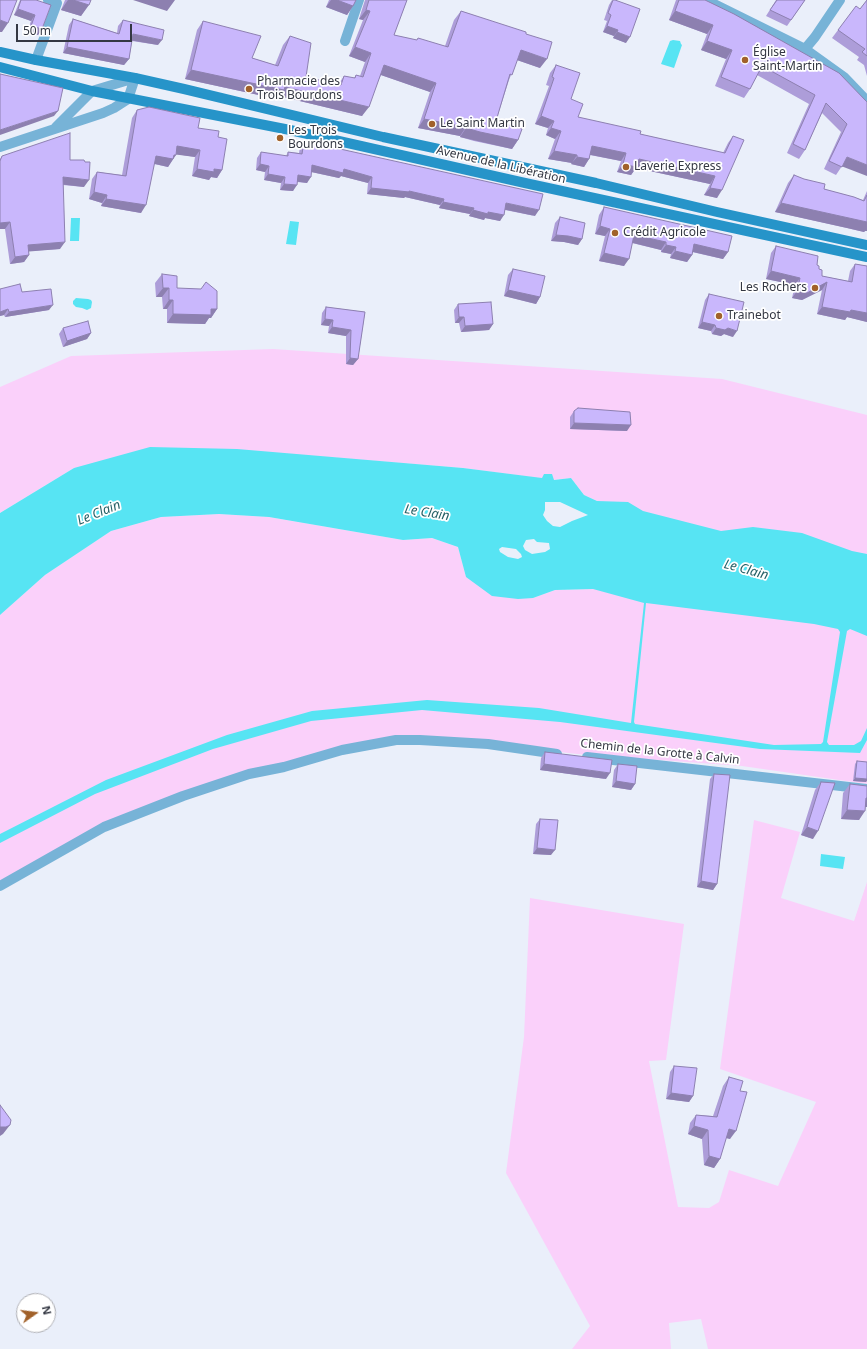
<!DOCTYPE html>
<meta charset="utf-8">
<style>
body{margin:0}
#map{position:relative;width:867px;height:1349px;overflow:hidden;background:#eaeffa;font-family:"Noto Sans",sans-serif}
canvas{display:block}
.north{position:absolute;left:16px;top:1293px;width:40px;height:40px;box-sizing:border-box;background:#fff;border:1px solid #aeafb4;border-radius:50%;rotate:76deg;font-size:11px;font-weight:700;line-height:16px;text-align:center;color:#343843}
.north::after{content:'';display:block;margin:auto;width:14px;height:18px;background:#a1612a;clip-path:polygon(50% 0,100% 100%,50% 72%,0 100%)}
.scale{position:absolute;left:16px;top:24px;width:116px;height:18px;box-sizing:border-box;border:2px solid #343843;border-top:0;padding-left:5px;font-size:12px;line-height:14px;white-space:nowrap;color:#343843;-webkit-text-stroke:3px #fff;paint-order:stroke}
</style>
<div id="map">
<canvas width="867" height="1349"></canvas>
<div class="north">N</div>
<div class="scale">50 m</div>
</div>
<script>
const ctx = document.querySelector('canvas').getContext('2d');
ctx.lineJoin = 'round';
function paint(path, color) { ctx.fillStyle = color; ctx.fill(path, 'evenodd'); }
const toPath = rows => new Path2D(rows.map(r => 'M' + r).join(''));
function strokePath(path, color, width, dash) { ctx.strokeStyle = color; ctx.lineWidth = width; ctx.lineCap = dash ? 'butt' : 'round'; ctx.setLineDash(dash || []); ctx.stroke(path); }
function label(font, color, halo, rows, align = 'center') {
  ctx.font = font + ' "Noto Sans",sans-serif'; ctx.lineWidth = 3.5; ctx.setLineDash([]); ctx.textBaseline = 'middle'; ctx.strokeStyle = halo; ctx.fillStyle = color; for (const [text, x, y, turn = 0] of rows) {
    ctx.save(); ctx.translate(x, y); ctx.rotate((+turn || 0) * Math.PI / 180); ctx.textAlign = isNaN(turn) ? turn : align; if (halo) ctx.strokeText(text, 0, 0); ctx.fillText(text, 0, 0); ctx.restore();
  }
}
paint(toPath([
 [273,349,722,379,867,415,867,784,742,766,577,754,483,743,396,740,284,767,104,827,0,886,0,615,45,575,111,531,161,517,219,514,269,517,403,540,432,538,458,547,466,577,533,598,555,590,593,589,597,501,584,495,571,478,553,480,463,468,302,455,74,468,0,513,0,387,71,356],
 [754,820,800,832,781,898,854,921,867,882,867,1349,708,1349,701,1319,669,1323,671,1349,572,1349,590,1326,506,1173,524,1037,530,898,684,924,666,1060,649,1061,678,1207,709,1208,719,1202,729,1170,778,1186,816,1102,720,1069]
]), '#fad0fa');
paint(toPath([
 [673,40,680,41,681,44,682,45,674,68,661,64,670,41],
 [71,218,80,218,79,241,70,241],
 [290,221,299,222,296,245,286,244],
 [76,298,88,299,91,300,92,302,91,308,87,310,82,308,76,307,73,304,73,301],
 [150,447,237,449,463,468,542,478,544,474,552,474,554,480,571,478,584,495,597,501,628,502,643,511,721,531,753,527,802,533,852,551,867,554,867,636,850,629,847,631,827,742,829,745,854,745,861,741,867,728,867,740,860,753,760,749,560,722,422,710,311,721,213,749,95,794,0,843,0,834,106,780,227,735,312,711,427,700,539,708,631,723,644,603,593,589,555,590,533,598,518,599,492,596,466,577,458,547,432,538,403,540,269,517,219,514,161,517,111,531,45,575,0,615,0,513,74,468],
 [545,502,560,502,588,515,572,521,560,527,553,526,547,521,543,515,545,510],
 [534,539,537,542,549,543,550,549,545,552,532,554,525,550,523,546,526,540],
 [502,547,516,549,521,554,522,557,518,559,508,557,500,552,499,549],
 [646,603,814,624,838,629,840,632,823,742,821,744,774,745,635,724,634,722],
 [821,854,845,857,843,869,820,866]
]), '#57e4f3');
strokePath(toPath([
 [345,41,359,0],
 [805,49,815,37,840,0],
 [36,60,57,3,48,0],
 [587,757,867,789],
 [0,886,104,827,183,796,249,774,284,767,342,750,396,740,420,740,488,744,557,754]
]), '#77b3d7', 10);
strokePath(toPath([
 [706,0,805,49,844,77,867,101],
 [56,127,92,91,135,78],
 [0,147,103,113,114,108,128,99,135,78]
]), '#77b3d7', 10);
strokePath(toPath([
 [0,52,36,60,135,78,184,89,383,137,596,183,717,212,867,245],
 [0,67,92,91,290,130,525,183,867,257]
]), '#2694c9', 10);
paint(toPath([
 [20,0,36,0,42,29,38,35,27,32,31,21,14,15],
 [65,0,91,0,81,16,61,10],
 [329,0,356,0,353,6,347,15,326,7],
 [365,0,407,0,394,35,416,40,445,46,454,20,461,11,526,34,540,68,517,60,509,80,496,121,518,140,512,149,474,141,460,137,460,136,418,128,430,92,381,75,362,116,279,96,277,99,185,79,197,30,203,21,252,58,275,65,283,45,290,36,306,77,338,85,344,76,354,78,356,75,360,76,365,62,349,56,363,20,359,19],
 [612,0,626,43,613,38,614,36,603,32,607,21,604,20,609,5],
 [676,0,705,0,867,102,842,166,836,175,824,169,841,132,822,113,805,150,799,159,787,153,809,104,757,75,750,89,744,98,715,86,726,59,701,50,707,34,669,20],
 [776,0,805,0,787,26,766,16],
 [867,0,867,76,864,65,857,60,859,57,832,38,838,30,860,9],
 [73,19,117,33,118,26,123,20,158,45,132,41,129,59,124,65,63,53,69,25],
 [556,65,571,99,578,117,640,134,723,153,728,143,733,136,717,198,704,195,710,184,636,168,631,175,617,172,621,161,590,155,589,159,584,167,571,164,572,163,548,159,555,139,546,135,548,128,535,124,549,86,546,85,550,73],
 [137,110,198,128,218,137,222,170,217,178,211,177,209,180,192,176,195,157,176,154,168,167,154,164,141,213,101,206,102,203,89,199,92,179,97,172,122,175,132,118],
 [304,141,535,216,505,210,500,221,485,218,484,220,469,216,470,214,439,208,440,205,405,197,404,198,367,194,368,183,341,176,339,178,311,172,307,183,297,182,293,191,280,190,281,183,264,180,265,172,256,170,257,158,261,152,286,156,288,152,299,153,300,147],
 [2,156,70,160,84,187,63,185,60,249,29,251,29,255,24,262,10,264,5,229,0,229,0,159],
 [794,175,824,189,863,200,867,191,867,231,865,231,864,232,847,228,775,212,788,183],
 [604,207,728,252,723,259,692,252,692,255,687,262,670,258,671,254,661,252,661,250,632,243,624,266,599,261,605,236,595,234,599,215],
 [560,217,582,239,578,245,564,242,551,241,555,223],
 [776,246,817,265,822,276,848,281,850,271,855,264,867,266,867,322,847,317,845,320,817,314,822,290,802,300,792,298,795,285,766,279,771,253],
 [513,269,540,297,536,304,504,296,508,275],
 [162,274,177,288,217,309,211,318,209,318,205,324,167,323,167,309,163,309,162,297,156,297,155,283],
 [0,289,22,292,49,310,5,317,4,315,0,316],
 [709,294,733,337,724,334,721,336,712,334,711,331,698,328,705,300],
 [458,304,493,324,489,330,461,332,459,323,455,323,454,310],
 [326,307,365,312,358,359,353,365,346,364,346,336,328,333,329,326,321,325,322,313],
 [63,328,91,333,87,339,63,347,59,334],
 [574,411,627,431,570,429,570,417],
 [545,752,606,779,540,770,541,758],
 [857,761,866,782,853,781,855,764],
 [618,764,635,784,631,790,612,787,614,770],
 [714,774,717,884,713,890,697,887,710,779],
 [821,782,813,839,801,835,815,790],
 [850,784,867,786,867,807,865,807,859,820,841,819,843,793],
 [540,819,551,855,533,854,536,824],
 [674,1066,693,1096,689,1102,666,1099,670,1072],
 [729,1077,740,1091,730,1139,726,1138,720,1159,714,1168,704,1165,702,1139,688,1134,690,1123,696,1115,713,1116,723,1086]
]), '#ad9dd9');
paint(toPath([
 [68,0,73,0,89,5,81,16,61,10],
 [133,0,175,0,167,11],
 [331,0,337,0,353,6,347,15,326,7],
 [18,9,35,15,31,21,14,15],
 [366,10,370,11,363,20,359,19],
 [675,11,713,25,707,34,669,20],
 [0,20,8,23,2,32,0,32],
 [31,26,42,29,38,35,27,32],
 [607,26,618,30,614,36,603,32],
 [617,32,630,37,626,43,613,38],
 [133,34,162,40,158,45,129,40],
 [707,41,732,50,726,59,701,50],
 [67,47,129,59,124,65,63,53],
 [355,47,371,53,365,62,349,56],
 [521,50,547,59,540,68,514,59],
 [384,65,436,83,430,92,378,74],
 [191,70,285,87,369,107,362,116,279,96,277,99,185,79],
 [58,111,54,116,0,135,0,130],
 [541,116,554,121,548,128,535,124],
 [424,119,466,127,460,136,418,128],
 [466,128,518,140,512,149,460,137],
 [551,128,561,131,555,139,546,135],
 [177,146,200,150,195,157,172,154],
 [592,146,626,153,621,161,586,154],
 [554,151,577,155,572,163,548,159],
 [174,155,176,155,168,167,151,163,156,156],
 [577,157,589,159,584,167,571,164],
 [847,157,867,165,867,176,841,166],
 [639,159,715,176,710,184,636,168,631,175,617,172,623,164],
 [260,164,269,166,265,172,256,170],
 [312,165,344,169,372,177,368,183,341,176,339,178,307,171],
 [197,169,214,169,222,170,217,178,211,177,209,180,192,176],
 [268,174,285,177,281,183,264,180],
 [298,175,311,177,307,183,293,181],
 [63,177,89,180,84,187,58,184],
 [284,184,297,185,293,191,280,190],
 [371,188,409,191,444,199,440,205,405,197,404,198,367,194],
 [710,188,722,190,717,198,704,195],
 [94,192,107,195,102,203,89,199],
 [106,199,146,205,141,213,101,206],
 [443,202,474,208,470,214,439,208],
 [506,203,539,210,535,216,502,209],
 [781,203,867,222,867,231,865,231,864,232,847,228,775,212],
 [473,210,488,212,504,215,500,221,485,218,484,220,469,216],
 [10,222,5,229,0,229,0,223],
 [600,226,610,229,605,236,595,234],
 [556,235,568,236,582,239,578,245,564,242,551,241],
 [634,235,666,242,661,250,629,242],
 [65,242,60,249,23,252,28,245],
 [694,244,728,252,723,259,689,251],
 [666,245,676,247,671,254,661,252],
 [675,251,692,255,687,262,670,258],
 [604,253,629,259,624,266,599,261],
 [29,255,24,262,10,264,15,257],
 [771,271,800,278,795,285,766,279],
 [827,282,822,290,802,300,792,298,797,291],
 [163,288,169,288,162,297,156,297],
 [508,290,540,297,536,304,504,296],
 [169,300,173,300,167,309,163,309],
 [53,305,49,310,5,317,9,312],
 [822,307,851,310,867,313,867,322,847,317,845,320,817,314],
 [8,309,4,315,0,316,0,312],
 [211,309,217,309,211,318,209,318,205,324,167,323,173,314],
 [459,317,464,317,459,323,455,323],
 [325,319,333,320,329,326,321,325],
 [702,322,715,325,711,331,698,328],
 [493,324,489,330,461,332,465,326],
 [332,327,351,330,346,336,328,333],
 [716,328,728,328,737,331,733,337,724,334,721,336,712,334],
 [91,333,87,339,63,347,67,341],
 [350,358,358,359,353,365,346,364],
 [574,423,631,425,627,431,570,429],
 [544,764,610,773,606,779,540,770],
 [855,778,867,779,867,781,866,782,853,781],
 [616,781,635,784,631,790,612,787],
 [866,798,867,798,867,807,860,807],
 [847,810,865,811,859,820,841,819],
 [807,827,818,831,813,839,801,835],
 [537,848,555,850,551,855,533,854],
 [701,881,717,884,713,890,697,887],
 [671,1093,693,1096,689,1102,666,1099],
 [10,1125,3,1134,0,1136,0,1127],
 [694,1126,708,1130,702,1139,688,1134],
 [729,1129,736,1131,730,1139,723,1137],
 [709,1156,720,1159,714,1168,704,1165]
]), '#8d80b0');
const building = toPath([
 [0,0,17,0,8,23,0,20,0,0],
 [21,0,36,0,51,5,42,29,31,26,35,15,18,9,21,0],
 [73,0,91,0,89,5,73,0],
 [337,0,356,0,353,6,337,0],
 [369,0,407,0,394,35,417,40,418,38,448,47,461,11,526,32,526,34,552,42,547,59,521,50,512,75,510,74,496,121,522,129,518,140,480,132,466,128,466,127,424,119,436,83,384,65,369,107,285,87,284,90,191,70,203,21,261,36,252,58,278,66,290,36,311,43,306,77,341,85,344,76,355,78,356,75,363,77,371,53,355,47,370,11,366,10,369,0],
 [613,0,615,0,640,9,630,37,617,32,618,30,607,26,611,15,608,13,613,0],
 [679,0,705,0,734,14,839,73,867,102,867,165,847,157,842,167,829,161,847,124,826,103,805,150,793,144,815,95,762,66,750,89,721,77,732,50,707,41,713,25,675,11,679,0],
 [777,0,805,0,791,20,770,10,777,0],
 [867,0,867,56,862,52,865,49,838,30,856,6,860,9,867,0],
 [73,19,119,34,123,20,164,30,162,40,133,34,129,59,67,47,73,19],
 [556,65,580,73,571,99,583,104,578,117,641,131,640,134,725,153,733,136,744,140,722,190,710,188,715,176,639,159,636,167,623,164,626,153,592,146,589,159,577,157,577,155,554,151,561,131,551,128,554,121,541,116,554,78,552,77,556,65],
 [0,74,63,88,58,111,0,130,0,74],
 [149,107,200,118,198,128,219,131,218,137,227,139,222,170,214,169,214,172,197,169,200,150,177,146,176,155,174,155,173,159,156,156,146,205,106,199,107,195,94,192,97,172,126,176,137,110,149,107],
 [70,133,70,160,84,160,85,162,90,162,89,180,63,177,65,242,28,245,29,255,15,257,10,222,0,223,0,161,2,156,70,133],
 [304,141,543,194,539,210,506,203,504,215,488,212,488,214,473,210,474,208,443,202,444,199,409,191,409,192,371,188,372,177,344,169,343,173,312,165,311,177,298,175,297,185,284,184,285,177,268,174,269,166,260,164,261,152,288,156,288,152,302,154,304,141],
 [794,175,804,179,825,184,824,189,854,197,864,201,867,195,867,222,781,203,794,175],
 [604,207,732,236,728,252,694,244,692,255,675,251,676,247,666,245,666,242,634,235,629,259,604,253,610,229,600,226,604,207],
 [560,217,585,223,582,239,568,236,556,235,560,217],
 [776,246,818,256,817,265,819,266,819,269,822,270,822,276,852,282,855,264,867,266,867,313,851,310,850,312,822,307,827,282,807,293,797,291,800,278,771,271,776,246],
 [513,269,545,276,540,297,508,290,513,269],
 [162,274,177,276,177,288,201,289,206,282,217,291,217,309,211,309,211,315,173,314,173,300,169,300,169,288,163,288,162,274],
 [20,284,22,292,51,289,53,305,9,312,8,309,0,312,0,289,20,284],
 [709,294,744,302,737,331,728,328,725,330,716,328,715,325,702,322,709,294],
 [491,302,493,324,465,326,464,317,459,317,458,304,491,302],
 [326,307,365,312,358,359,350,358,351,330,332,327,333,320,325,319,326,307],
 [88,321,91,333,67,341,63,328,88,321],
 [578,408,630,412,631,425,574,423,574,411,578,408],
 [545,752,612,760,610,773,544,764,545,752],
 [857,761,867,762,867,779,855,778,857,761],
 [618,764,637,766,635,784,616,781,618,764],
 [714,774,730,775,717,884,701,881,714,774],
 [821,782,835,783,818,831,807,827,821,782],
 [850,784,867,786,867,798,866,798,865,811,847,810,850,784],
 [540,819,558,820,555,850,537,848,540,819],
 [674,1066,697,1068,693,1096,671,1093,674,1066],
 [729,1077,743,1081,740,1091,747,1092,736,1131,729,1129,720,1159,709,1156,708,1130,694,1126,696,1115,717,1117,729,1077],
 [0,1105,11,1120,10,1125,6,1127,0,1127,0,1105]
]);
paint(building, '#c9b7fc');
strokePath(building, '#8d80b0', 1);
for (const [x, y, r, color] of [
 [745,60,4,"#a1612a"],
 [249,89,4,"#a1612a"],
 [432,124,4,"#a1612a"],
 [280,138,4,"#a1612a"],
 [626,167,4,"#a1612a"],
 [615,233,4,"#a1612a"],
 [815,288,4,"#a1612a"],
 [719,316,4,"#a1612a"]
]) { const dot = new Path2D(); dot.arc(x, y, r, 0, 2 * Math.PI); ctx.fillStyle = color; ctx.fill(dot); strokePath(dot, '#fff', 1.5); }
label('12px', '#343843', '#fff', [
 ["Église",753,53],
 ["Saint-Martin",753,67],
 ["Pharmacie des",257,82],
 ["Trois Bourdons",257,96],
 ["Le Saint Martin",440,124],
 ["Les Trois",288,131],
 ["Bourdons",288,145],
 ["Laverie Express",634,167],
 ["Crédit Agricole",623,233],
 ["Les Rochers",807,288,"right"],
 ["Trainebot",727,316]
], 'left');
label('12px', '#343843', '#fff', [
 ["Avenue de la Libération",501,165,13],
 ["Chemin de la Grotte à Calvin",660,752,6]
]);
label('italic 13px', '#256066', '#fff', [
 ["Le Clain",99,513,-22],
 ["Le Clain",427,513,9],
 ["Le Clain",746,570,15]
]);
</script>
